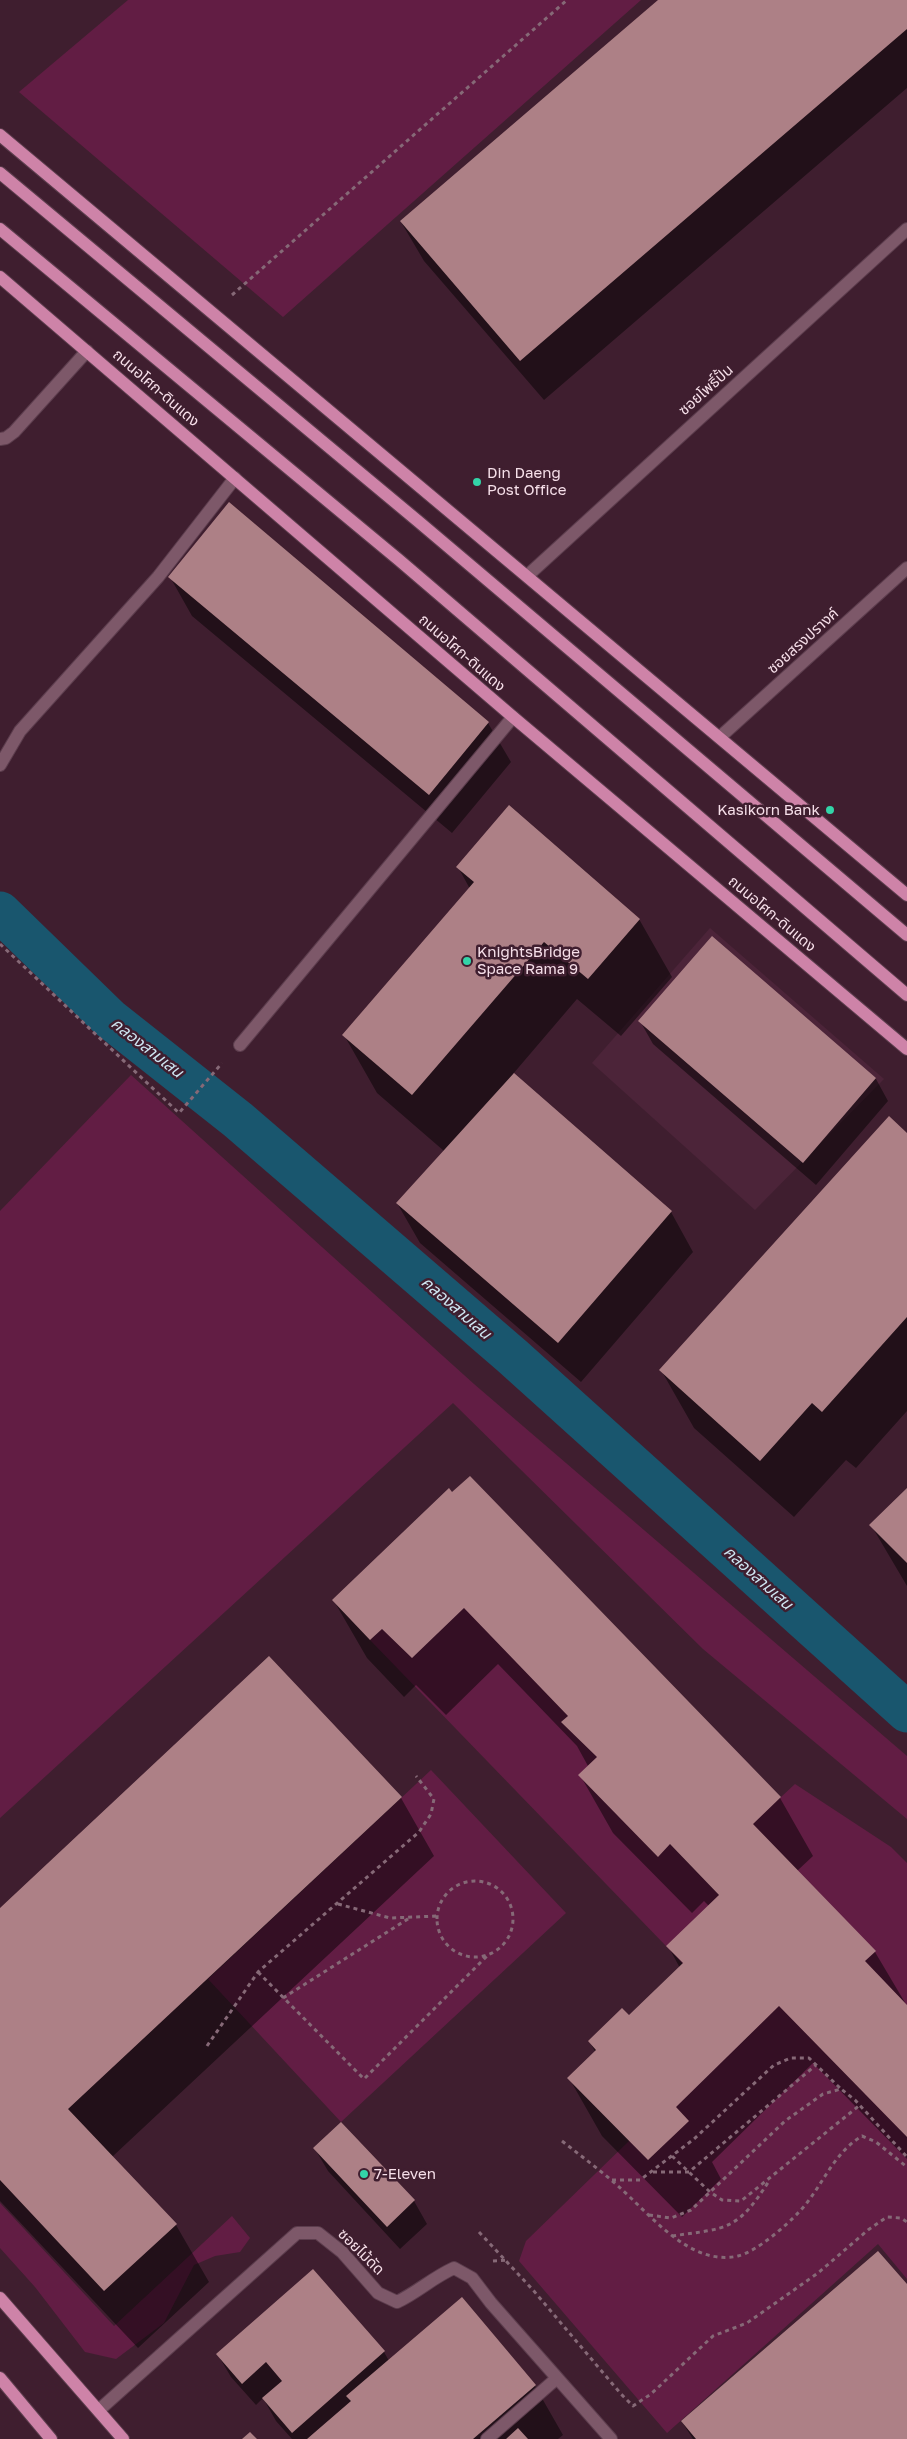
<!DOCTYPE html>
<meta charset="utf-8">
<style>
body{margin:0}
canvas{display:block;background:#3f1e2f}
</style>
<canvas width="907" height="2439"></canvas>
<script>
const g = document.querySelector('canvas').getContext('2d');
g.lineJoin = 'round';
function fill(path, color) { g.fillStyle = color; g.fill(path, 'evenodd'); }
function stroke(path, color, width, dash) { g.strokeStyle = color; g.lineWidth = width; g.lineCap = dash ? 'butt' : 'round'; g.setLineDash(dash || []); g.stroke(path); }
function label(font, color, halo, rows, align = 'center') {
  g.font = font + ' "Golos Text","Noto Sans Thai",sans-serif'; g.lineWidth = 5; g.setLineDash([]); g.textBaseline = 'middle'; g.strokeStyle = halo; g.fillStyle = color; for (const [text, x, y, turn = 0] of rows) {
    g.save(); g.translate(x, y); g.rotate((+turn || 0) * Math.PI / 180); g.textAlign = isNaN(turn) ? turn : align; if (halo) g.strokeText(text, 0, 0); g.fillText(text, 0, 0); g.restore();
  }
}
fill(new Path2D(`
 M 710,928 L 884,1079 L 755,1210 L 592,1063 Z`), '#4c2439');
fill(new Path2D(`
 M 128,0 L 641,0 L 283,317 L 19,92 Z
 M 131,1075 L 474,1384 L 907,1756 L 907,1819 L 703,1649 L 453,1403 L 0,1818 L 0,1211 Z
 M 444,1569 L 582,1698 L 670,1844 L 719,1895 L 907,2137 L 907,2279 L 878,2244 L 667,2433 L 519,2261 L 526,2241 L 629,2141 L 749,2036 L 666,1946 L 370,1640 Z
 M 431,1770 L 566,1913 L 341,2122 L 208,1979 Z
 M 795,1784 L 891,1847 L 907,1863 L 907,2028 L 729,1836 L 781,1797 Z
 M 0,2203 L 114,2326 L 232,2216 L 250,2238 L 240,2252 L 215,2256 L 194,2265 L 164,2323 L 116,2359 L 85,2352 L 35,2287 L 0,2248 Z`), '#621d44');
fill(new Path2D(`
 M 660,0 L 907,0 L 907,88 L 544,400 L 424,261 L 401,222 Z
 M 170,577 L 488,723 L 511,762 L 452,833 L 192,616 Z
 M 458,867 L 639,919 L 672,977 L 621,1036 L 577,999 L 513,1074 L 671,1212 L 693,1252 L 581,1382 L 420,1243 L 397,1203 L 444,1151 L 377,1093 L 344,1035 L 470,889 Z
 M 712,938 L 876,1079 L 888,1101 L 816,1185 L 653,1044 L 640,1021 Z
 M 907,1135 L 907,1411 L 856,1468 L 846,1460 L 794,1517 L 694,1428 L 661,1370 Z
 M 907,1489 L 907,1586 L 871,1525 Z
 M 448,1490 L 780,1798 L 813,1856 L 797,1871 L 875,1952 L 907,2006 L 907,2159 L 813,2063 L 712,2162 L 721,2179 L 682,2217 L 602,2136 L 569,2078 L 596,2053 L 589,2041 L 629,2017 L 680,1968 L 668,1946 L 709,1906 L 704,1901 L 692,1913 L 613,1833 L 580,1775 L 588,1766 L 577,1746 L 498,1664 L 446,1715 L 416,1685 L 404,1697 L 367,1658 L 334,1601 Z
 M 269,1658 L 401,1798 L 434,1856 L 112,2157 L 176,2225 L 209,2282 L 138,2348 L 0,2201 L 0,1910 Z
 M 341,2123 L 414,2201 L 427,2224 L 400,2249 L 328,2171 L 315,2149 Z
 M 907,2286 L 907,2439 L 693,2439 L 682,2422 Z
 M 384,2352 L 389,2361 L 535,2386 L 563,2435 L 558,2439 L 292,2439 L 276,2421 L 263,2398 L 256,2405 L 231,2377 L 218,2355 Z`), '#0007');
stroke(new Path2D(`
 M 0,912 L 109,1018 L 238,1120 L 512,1356 L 907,1712`), '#19566e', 41);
fill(new Path2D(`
 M 658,0 L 907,0 L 907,29 L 520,361 L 400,221 Z
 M 229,502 L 489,722 L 429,795 L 168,577 Z
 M 509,805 L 640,919 L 588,979 L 544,942 L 412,1095 L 342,1035 L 474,882 L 456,867 Z
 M 712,936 L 876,1078 L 803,1163 L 638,1021 Z
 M 514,1073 L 672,1211 L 558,1343 L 396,1203 Z
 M 889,1116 L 907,1133 L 907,1317 L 822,1412 L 812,1403 L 760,1461 L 659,1370 Z
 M 470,1476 L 781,1797 L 753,1824 L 876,1951 L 865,1961 L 907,2005 L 907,2137 L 779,2006 L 676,2107 L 689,2121 L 648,2160 L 567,2078 L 596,2050 L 588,2041 L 622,2008 L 629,2015 L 683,1963 L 666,1946 L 719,1895 L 670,1844 L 658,1857 L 578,1775 L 597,1757 L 561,1722 L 568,1716 L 464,1608 L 412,1658 L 382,1629 L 370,1640 L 332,1600 L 449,1488 L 452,1492 Z
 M 907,1488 L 907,1563 L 869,1525 Z
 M 269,1656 L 402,1797 L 68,2109 L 177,2224 L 104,2291 L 0,2180 L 0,1908 Z
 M 341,2122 L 415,2200 L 387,2227 L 313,2148 Z
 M 878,2251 L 907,2284 L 907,2439 L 696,2439 L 681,2421 Z
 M 313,2269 L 385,2351 L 292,2433 L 262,2398 L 282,2381 L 266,2362 L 242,2384 L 216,2354 Z
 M 462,2297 L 536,2385 L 473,2439 L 307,2439 L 351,2401 L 346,2396 Z
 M 518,2428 L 528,2439 L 506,2439 Z
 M 250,2432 L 257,2439 L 242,2439 Z`), '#ad8086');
const minor = new Path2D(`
 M 0,439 L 6,438 L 14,432 L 87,351
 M 527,576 L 907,229
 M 720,737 L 907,568
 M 0,765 L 20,731 L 158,577 L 235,478
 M 240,1045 L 513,717
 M 99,2410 L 297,2233 L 318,2233 L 342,2252 L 378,2293 L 397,2302 C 418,2292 432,2278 454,2268 L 472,2278 L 491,2303 L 611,2439
 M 487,2439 L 556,2379`);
const major = new Path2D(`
 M 0,135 L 907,895
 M 0,173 L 419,522 L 907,935
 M 0,229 L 399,560 L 907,995
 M 0,277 L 513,717 L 907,1049
 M 0,2298 L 123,2439
 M 0,2378 L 51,2439`);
stroke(minor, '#5c3d4d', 14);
stroke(major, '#5c3d4d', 14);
stroke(new Path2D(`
 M 232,295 L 567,0
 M 0,944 L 179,1113 L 222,1063
 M437 1919a38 38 0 1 1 76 0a38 38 0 1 1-76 0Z
 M 338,1904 L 390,1918 L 437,1916
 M 258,1972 L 364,2079 L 488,1955
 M 283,1998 L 411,1917
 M 207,2046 L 258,1972 L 419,1832 L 431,1814 L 434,1799 L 416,1776
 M 562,2141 C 581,2156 600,2170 618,2186 C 650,2214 690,2267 738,2256 C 756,2252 787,2225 799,2212 C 822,2188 832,2154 862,2136 L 876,2142 L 907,2167
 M 672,2156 L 710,2192 L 722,2200 L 741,2201 L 860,2105
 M 653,2172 L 689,2172 L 816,2065
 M 612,2180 L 640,2180 L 694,2139 L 774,2065 L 791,2058 L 809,2058 L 841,2089
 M 649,2215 L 671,2218 L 691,2210 L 785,2121 L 823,2094 L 841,2089 L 855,2100 L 907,2157
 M 479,2232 L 533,2290 L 621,2394 L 633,2406 L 651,2394 L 713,2336 L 747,2323 L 818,2273 L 868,2230 L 887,2217 L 901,2218 L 907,2222
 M 672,2236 C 728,2228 737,2231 769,2181
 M 493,2261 L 507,2260`), '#866977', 3, [4, 4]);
stroke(minor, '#7d5869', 12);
stroke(major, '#ce83a8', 12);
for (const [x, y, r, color] of [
 [477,482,5,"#33d4a8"],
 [830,810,5,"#33d4a8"],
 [467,961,5,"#33d4a8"],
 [364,2174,5,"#33d4a8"]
]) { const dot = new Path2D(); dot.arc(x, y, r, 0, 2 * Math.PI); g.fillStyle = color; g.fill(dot); stroke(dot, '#3f1e2f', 2); }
label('15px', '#f6dfe9', '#3f1e2f', [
 ["ถนนอโศก-ดินแดง",156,388,41],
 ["ซอยโพธิ์ปั้น",706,390,-42],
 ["ซอยสรงปรางค์",803,641,-42],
 ["ถนนอโศก-ดินแดง",462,653,41],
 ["ถนนอโศก-ดินแดง",772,914,40],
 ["ซอยไม้ดัด",361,2252,45]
]);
label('15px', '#f6dfe9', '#3f1e2f', [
 ["Din Daeng",487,473],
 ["Post Office",487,490],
 ["Kasikorn Bank",820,810,"right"],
 ["KnightsBridge",477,952],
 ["Space Rama 9",477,969],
 ["7-Eleven",374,2174]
], 'left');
label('italic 16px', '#cfe7f3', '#3f1e2f', [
 ["คลองสามเสน",147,1048,38],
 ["คลองสามเสน",456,1308,41],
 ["คลองสามเสน",758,1578,42]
]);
</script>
